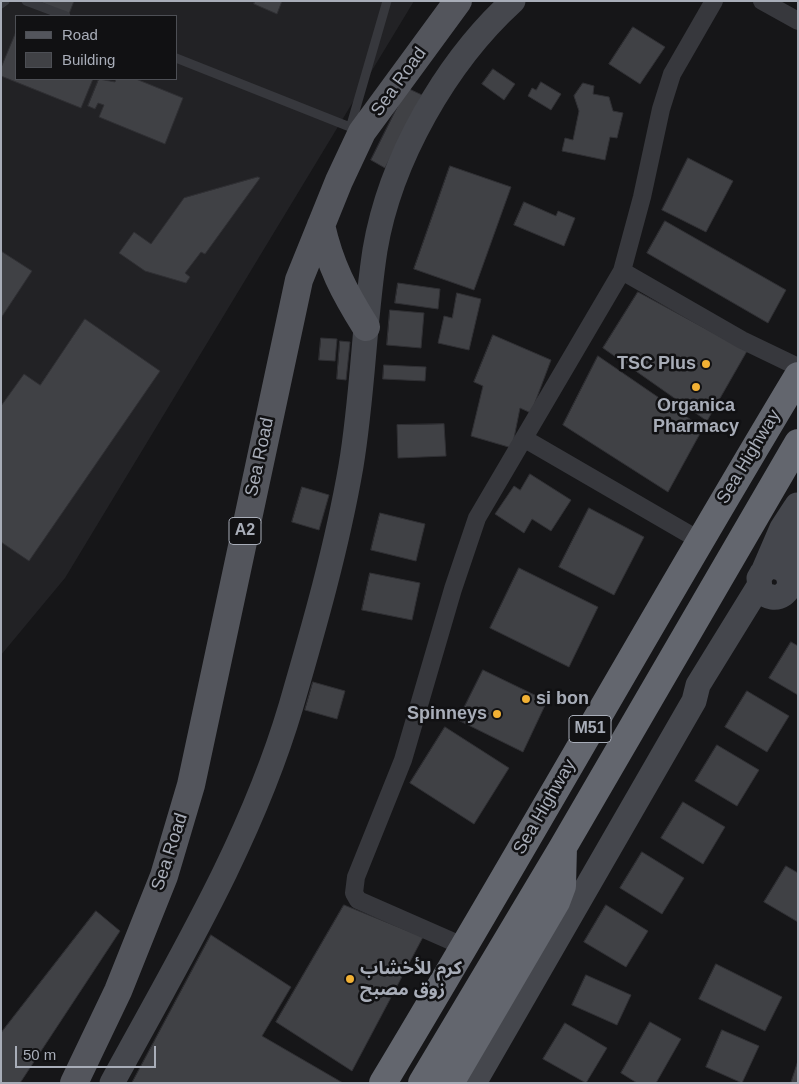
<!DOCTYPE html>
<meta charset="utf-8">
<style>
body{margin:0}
#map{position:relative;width:799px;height:1084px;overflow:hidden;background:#161618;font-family:Arial,sans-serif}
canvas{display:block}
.frame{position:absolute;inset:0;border:2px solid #a8adb8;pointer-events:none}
.legend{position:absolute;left:15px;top:15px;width:162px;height:65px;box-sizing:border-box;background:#111113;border:1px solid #4d4f55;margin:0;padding:6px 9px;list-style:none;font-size:15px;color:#a8adb8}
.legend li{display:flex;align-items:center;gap:10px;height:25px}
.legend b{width:25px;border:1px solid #4d4f55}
.scale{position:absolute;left:15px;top:1046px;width:141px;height:22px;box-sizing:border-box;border:2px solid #a8adb8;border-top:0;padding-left:6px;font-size:15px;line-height:18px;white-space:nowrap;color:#a8adb8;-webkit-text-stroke:4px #111113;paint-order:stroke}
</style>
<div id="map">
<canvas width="799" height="1084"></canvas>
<div class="frame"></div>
<ul class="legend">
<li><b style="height:6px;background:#53555c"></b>Road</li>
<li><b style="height:14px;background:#404145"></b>Building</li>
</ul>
<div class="scale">50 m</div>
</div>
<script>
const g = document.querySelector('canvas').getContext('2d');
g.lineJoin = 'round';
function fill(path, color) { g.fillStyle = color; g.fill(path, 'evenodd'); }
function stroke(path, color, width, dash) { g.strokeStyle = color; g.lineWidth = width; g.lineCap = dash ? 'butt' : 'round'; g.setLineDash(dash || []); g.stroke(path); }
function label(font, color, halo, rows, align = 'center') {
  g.font = font + ' Arial,"Noto Sans Arabic",sans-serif'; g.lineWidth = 5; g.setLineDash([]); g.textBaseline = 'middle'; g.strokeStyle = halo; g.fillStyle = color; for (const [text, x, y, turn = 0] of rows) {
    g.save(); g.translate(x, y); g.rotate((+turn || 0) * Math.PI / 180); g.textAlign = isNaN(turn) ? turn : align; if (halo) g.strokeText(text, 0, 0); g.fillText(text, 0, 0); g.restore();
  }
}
fill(new Path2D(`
 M 1,1 L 414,1 L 65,578 L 1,655 ZM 16,16 L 176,16 L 176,79 L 16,79 Z`), '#222225');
const building = new Path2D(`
 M 38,1 L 74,1 L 69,14 Z
 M 255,1 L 282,1 L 277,14 L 254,4 Z
 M 633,27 L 665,47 L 640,84 L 609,64 Z
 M 16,32 L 16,79 L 93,79 L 81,108 L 1,76 L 1,68 Z
 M 493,69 L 515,84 L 504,100 L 482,84 Z
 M 99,79 L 115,82 L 116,79 L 136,79 L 183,98 L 165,144 L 99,117 L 104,105 L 98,103 L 95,109 L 88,106 Z
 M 541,82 L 561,94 L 551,110 L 528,96 L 532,88 L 536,90 Z
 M 583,83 L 594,86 L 593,94 L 609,97 L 613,111 L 623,113 L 617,138 L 610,137 L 605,160 L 562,151 L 565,138 L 573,140 L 579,111 L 574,96 Z
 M 407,88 L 422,95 L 385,168 L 371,160 Z
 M 688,158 L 733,181 L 706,232 L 662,210 Z
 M 450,166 L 511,187 L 474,290 L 414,269 Z
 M 258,177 L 260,178 L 205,254 L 201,252 L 185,273 L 190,277 L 186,283 L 145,271 L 119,253 L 134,232 L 151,244 L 184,198 Z
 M 524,202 L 556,216 L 558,211 L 575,218 L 564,246 L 514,225 Z
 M 665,221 L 786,290 L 768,323 L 647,253 Z
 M 1,251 L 32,271 L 1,318 Z
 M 398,283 L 440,289 L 438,309 L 395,303 Z
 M 638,292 L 747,351 L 707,421 L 603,348 Z
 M 457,293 L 481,299 L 469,350 L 438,343 L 444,316 L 452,318 Z
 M 390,310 L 424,313 L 421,348 L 387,345 Z
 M 85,319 L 160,371 L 29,561 L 1,542 L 1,406 L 24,374 L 40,385 Z
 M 493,335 L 551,360 L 531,413 L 520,408 L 512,448 L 471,436 L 483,386 L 474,382 Z
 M 321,338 L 337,339 L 335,361 L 319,360 Z
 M 340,341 L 350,342 L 346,380 L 337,379 Z
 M 598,356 L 703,428 L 668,492 L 563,425 Z
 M 384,365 L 426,367 L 425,381 L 383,379 Z
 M 444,424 L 446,456 L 398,458 L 397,425 Z
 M 530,474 L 571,500 L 551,531 L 532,519 L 524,533 L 495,514 L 514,486 L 520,490 Z
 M 302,487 L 329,495 L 319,530 L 292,522 Z
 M 589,508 L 644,537 L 614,595 L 559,567 Z
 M 380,513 L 425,524 L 416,561 L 371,550 Z
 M 519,568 L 598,607 L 569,667 L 490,628 Z
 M 370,573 L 420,583 L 412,620 L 362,610 Z
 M 791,642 L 798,646 L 798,695 L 769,678 Z
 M 483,670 L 547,701 L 523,752 L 458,720 Z
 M 313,682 L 345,691 L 337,719 L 305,710 Z
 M 747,691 L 789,716 L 767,752 L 725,727 Z
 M 445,727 L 509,768 L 474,824 L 410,783 Z
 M 717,745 L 759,770 L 737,806 L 695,781 Z
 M 683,802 L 725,827 L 703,864 L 661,838 Z
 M 642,852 L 684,878 L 662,914 L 620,888 Z
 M 786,866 L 798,873 L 798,922 L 764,902 Z
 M 344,905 L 423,937 L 352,1071 L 276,1022 Z
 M 606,905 L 648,931 L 626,967 L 584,942 Z
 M 96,911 L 120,931 L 20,1083 L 1,1083 L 1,1033 Z
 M 211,935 L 291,987 L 262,1036 L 343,1083 L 132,1083 Z
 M 716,964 L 782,997 L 765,1031 L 699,999 Z
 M 586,975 L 631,995 L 617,1025 L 572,1005 Z
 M 650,1022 L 681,1039 L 656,1083 L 637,1083 L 621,1073 Z
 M 565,1023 L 607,1048 L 586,1083 L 543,1059 Z
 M 722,1030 L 759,1046 L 742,1083 L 706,1067 Z
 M 798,1061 L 798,1083 L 791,1083 Z`);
fill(building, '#404145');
stroke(building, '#303034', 1);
stroke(new Path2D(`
 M 26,1 L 66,16
 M 1,4 L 5,1
 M 176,58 L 360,131
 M 351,125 L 387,1`), '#37383d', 9);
stroke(new Path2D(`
 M 762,1 L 798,21
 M 622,271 L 742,340 L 798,367
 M 525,439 L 699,540
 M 465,947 L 358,900 L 354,893 L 356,877 L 403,760 L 453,589 L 477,518 L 622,271 L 642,197 L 661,109 L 672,74 L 714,1`), '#37383d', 18);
stroke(new Path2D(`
 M 763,572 L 782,528 L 795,508
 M 786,572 C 776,563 764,566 759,578 L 760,590 C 775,607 798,591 786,572 L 797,526 L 797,505
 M 112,1083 C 179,960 251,841 291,706 C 314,627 337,547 351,466 C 363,394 364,321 375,250 C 390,160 446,62 513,1
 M 474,1083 L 694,701 L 698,685 L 759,586`), '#45474d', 25);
stroke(new Path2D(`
 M 321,225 C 330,265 344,292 366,327
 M 74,1083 L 118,991 L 164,876 L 191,785 L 299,280 L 339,181 L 362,132 L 458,1`), '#53555c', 28);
stroke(new Path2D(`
 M 383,1083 C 524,849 657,610 798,376
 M 422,1083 L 563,847 L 798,443
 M 450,1083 L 556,902 L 562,886 L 563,847`), '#63666e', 28);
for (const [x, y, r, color] of [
 [706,364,5,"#f2b134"],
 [696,387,5,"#f2b134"],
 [526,699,5,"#f2b134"],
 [497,714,5,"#f2b134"],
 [350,979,5,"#f2b134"]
]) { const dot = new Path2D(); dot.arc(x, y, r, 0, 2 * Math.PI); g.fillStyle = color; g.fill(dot); stroke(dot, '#111113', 2); }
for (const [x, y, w] of [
 [245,531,32],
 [590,729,42]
]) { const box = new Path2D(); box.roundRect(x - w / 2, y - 13.5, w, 27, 4); g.fillStyle = '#111113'; g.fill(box); stroke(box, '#a8adb8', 1); }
label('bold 16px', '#a8adb8', null, [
 ["A2",245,531],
 ["M51",590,729]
]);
label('18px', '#a8adb8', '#111113', [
 ["Sea Road",399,82,-54],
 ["Sea Road",260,457,-78],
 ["Sea Highway",749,457,-59],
 ["Sea Highway",545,807,-60],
 ["Sea Road",170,852,-72]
]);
label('bold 18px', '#a8adb8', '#111113', [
 ["TSC Plus",696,364],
 ["Organica",696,406,"center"],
 ["Pharmacy",696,427,"center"],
 ["si bon",536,699,"left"],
 ["Spinneys",487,714],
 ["كرم للأخشاب",360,969,"left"],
 ["زوق مصبح",360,990,"left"]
], 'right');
</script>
